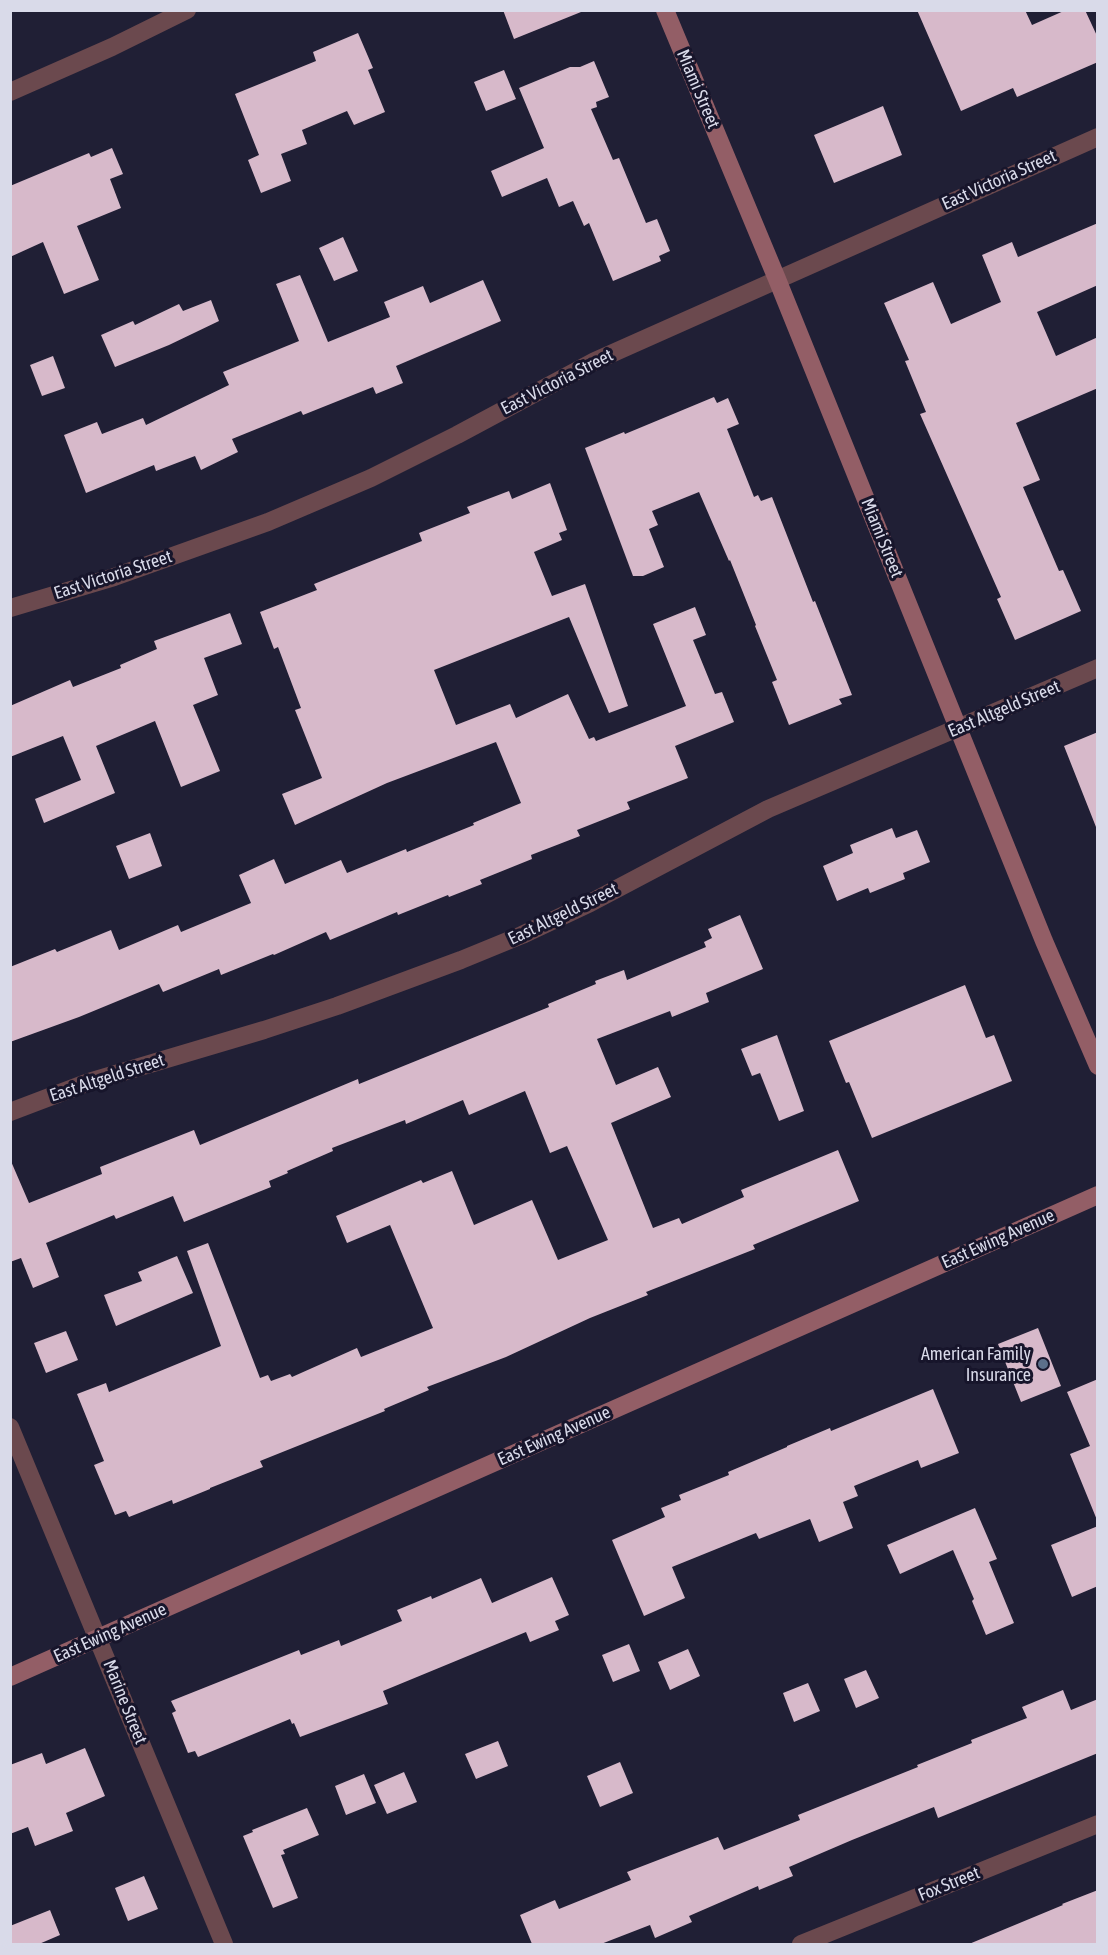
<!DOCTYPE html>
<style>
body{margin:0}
#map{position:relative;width:1108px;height:1955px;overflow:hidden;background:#201f35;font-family:"Asap Condensed",sans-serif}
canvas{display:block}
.frame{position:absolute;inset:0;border:12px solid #d9dae9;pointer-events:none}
</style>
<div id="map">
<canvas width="1108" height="1955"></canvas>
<div class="frame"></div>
</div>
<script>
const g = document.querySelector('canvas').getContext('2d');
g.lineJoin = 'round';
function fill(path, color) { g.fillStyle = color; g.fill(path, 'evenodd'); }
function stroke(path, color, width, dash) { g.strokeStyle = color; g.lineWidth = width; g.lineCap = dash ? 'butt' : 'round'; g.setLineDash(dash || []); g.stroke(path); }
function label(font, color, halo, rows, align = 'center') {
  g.font = font + ' "Asap Condensed",sans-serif'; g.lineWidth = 6; g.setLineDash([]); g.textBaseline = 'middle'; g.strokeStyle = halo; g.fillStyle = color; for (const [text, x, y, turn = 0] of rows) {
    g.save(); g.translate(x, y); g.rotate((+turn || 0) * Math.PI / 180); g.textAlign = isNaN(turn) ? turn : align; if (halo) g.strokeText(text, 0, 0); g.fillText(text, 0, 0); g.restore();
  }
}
fill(new Path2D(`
 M 503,10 L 581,10 L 581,12 L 514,39 Z
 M 917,10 L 1025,10 L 1032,25 L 1066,10 L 1085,10 L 1098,38 L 1098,62 L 1017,97 L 1013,88 L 961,111 Z
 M 358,33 L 373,68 L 368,70 L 385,112 L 354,125 L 347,111 L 302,130 L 307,144 L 281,154 L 291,181 L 261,193 L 248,160 L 259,155 L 235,94 L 316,61 L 313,52 Z
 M 594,61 L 609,97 L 596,102 L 597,107 L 591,109 L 613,160 L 619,158 L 646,223 L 657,219 L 670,251 L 659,256 L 661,261 L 613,281 L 589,223 L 584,226 L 573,201 L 559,207 L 547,178 L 502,197 L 491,171 L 544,148 L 519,88 L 570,67 L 580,67 Z
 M 504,70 L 516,99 L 486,111 L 474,82 Z
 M 883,106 L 902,155 L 834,183 L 814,135 Z
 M 112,148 L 123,174 L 110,179 L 121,208 L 77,226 L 99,280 L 64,294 L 43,242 L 10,257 L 10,186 L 89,153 L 91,157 Z
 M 1098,223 L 1098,285 L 1037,312 L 1056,356 L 1098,337 L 1098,388 L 1016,423 L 1040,480 L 1023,487 L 1059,571 L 1063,570 L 1081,611 L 1015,640 L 997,599 L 1001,597 L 920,414 L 926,412 L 905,361 L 909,360 L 884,303 L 933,282 L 951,324 L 1001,302 L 982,255 L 1012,242 L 1018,257 Z
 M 343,237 L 358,271 L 334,281 L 319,248 Z
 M 300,275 L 328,342 L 390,317 L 384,302 L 423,286 L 430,303 L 483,280 L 501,321 L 396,366 L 403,383 L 376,394 L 373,387 L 303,415 L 301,411 L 232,439 L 238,452 L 201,470 L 195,456 L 156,471 L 154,465 L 86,493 L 64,435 L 97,422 L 102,434 L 143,418 L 146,425 L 229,385 L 223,372 L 299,341 L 276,284 Z
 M 211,300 L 219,321 L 169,345 L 115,367 L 101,335 L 133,321 L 135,325 L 179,304 L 183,311 Z
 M 53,356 L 65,388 L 42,396 L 30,365 Z
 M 714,397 L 717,403 L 728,398 L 739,424 L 727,429 L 754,497 L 758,495 L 761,501 L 772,497 L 813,602 L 815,601 L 852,695 L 839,699 L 842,704 L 789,725 L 772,682 L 777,680 L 755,626 L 756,625 L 730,560 L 729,561 L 699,492 L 652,511 L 658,525 L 649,529 L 664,567 L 643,576 L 633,576 L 585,448 L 624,432 L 625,434 Z
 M 550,483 L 567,530 L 559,533 L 562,540 L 534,552 L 552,596 L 585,584 L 628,706 L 609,713 L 569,617 L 434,670 L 456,725 L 510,704 L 516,718 L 568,694 L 589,739 L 594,737 L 596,741 L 686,706 L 653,624 L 695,607 L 706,635 L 693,640 L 715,694 L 722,692 L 734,722 L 675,746 L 688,778 L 627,802 L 630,809 L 577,830 L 580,836 L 531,855 L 532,859 L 480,880 L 482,884 L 449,897 L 448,895 L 398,915 L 397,912 L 330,940 L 326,932 L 274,955 L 273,954 L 221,975 L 219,969 L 163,992 L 159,984 L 79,1017 L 10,1042 L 10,967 L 55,949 L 57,952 L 111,930 L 119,950 L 178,925 L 181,932 L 251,903 L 239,875 L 274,859 L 285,884 L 341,860 L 347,873 L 406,849 L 407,852 L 474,825 L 473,823 L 521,803 L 496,742 L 387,783 L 295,825 L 282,794 L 322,778 L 295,710 L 301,708 L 278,647 L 274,649 L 260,612 L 317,590 L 314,584 L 422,541 L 419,533 L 470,513 L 467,507 L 509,491 L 512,499 Z
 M 230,613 L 242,644 L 204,658 L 218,695 L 193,705 L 220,771 L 181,787 L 155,721 L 96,746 L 115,793 L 44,823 L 35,799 L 81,780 L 63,736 L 10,757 L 10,706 L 70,680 L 73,687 L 121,668 L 120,665 L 157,649 L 154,641 Z
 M 1098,732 L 1098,827 L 1096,827 L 1064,746 Z
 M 892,828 L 896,838 L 917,830 L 930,862 L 903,873 L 905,879 L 870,893 L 868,888 L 837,901 L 823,866 L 853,853 L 850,845 Z
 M 150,833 L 162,866 L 129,879 L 116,846 Z
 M 740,915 L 763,969 L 706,993 L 709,1002 L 672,1017 L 670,1011 L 597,1039 L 616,1085 L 658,1067 L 671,1097 L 611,1123 L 653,1228 L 679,1218 L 682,1224 L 744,1197 L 741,1190 L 838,1150 L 859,1201 L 753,1245 L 755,1249 L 646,1292 L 648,1295 L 590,1318 L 506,1357 L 427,1387 L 429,1390 L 384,1409 L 385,1411 L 260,1461 L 263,1467 L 210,1488 L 210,1489 L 173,1504 L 172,1500 L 129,1517 L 126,1511 L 115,1515 L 94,1465 L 104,1461 L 77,1394 L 106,1383 L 109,1392 L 221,1346 L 187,1251 L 208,1243 L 260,1378 L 268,1375 L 271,1381 L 290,1374 L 292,1377 L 357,1348 L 361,1357 L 433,1328 L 390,1225 L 347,1243 L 336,1216 L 421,1180 L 423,1183 L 452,1171 L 474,1225 L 532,1200 L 558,1260 L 608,1240 L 567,1146 L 550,1153 L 525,1091 L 469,1115 L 463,1100 L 406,1124 L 405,1120 L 332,1148 L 333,1151 L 287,1171 L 288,1173 L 269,1181 L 271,1187 L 184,1222 L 173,1196 L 116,1219 L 114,1215 L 46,1243 L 59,1277 L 33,1288 L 21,1258 L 10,1262 L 10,1159 L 29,1203 L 102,1174 L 100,1167 L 194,1130 L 200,1145 L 358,1079 L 359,1084 L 549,1007 L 548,1004 L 596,984 L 595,981 L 624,970 L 627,980 L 706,947 L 704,942 L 712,938 L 708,929 Z
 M 965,985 L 986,1038 L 994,1035 L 1012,1081 L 872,1138 L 849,1082 L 846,1083 L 829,1041 Z
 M 777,1035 L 804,1111 L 779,1121 L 760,1073 L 752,1076 L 741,1049 Z
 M 177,1256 L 193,1293 L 116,1326 L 104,1295 L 142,1281 L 138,1272 Z
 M 1038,1328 L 1061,1386 L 1021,1402 L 998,1344 Z
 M 66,1331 L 78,1360 L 46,1373 L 34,1343 Z
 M 1098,1379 L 1098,1520 L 1097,1520 L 1070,1454 L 1090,1446 L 1067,1392 Z
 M 933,1389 L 959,1453 L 921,1468 L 918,1460 L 854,1486 L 858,1496 L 843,1502 L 853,1528 L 819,1542 L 810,1519 L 759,1539 L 756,1533 L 672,1567 L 685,1598 L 644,1616 L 612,1540 L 665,1517 L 661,1508 L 681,1500 L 679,1495 L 729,1475 L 728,1472 L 787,1447 L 787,1446 L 830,1428 L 831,1431 Z
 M 975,1508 L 997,1559 L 989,1562 L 1014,1623 L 986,1635 L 972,1601 L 974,1599 L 953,1550 L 900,1574 L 887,1545 Z
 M 1098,1526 L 1098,1586 L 1072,1597 L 1051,1545 Z
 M 552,1577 L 569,1615 L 555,1621 L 559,1630 L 530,1642 L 526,1632 L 383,1691 L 388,1704 L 300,1737 L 294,1723 L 292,1724 L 290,1719 L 198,1757 L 195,1751 L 188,1753 L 172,1713 L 176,1711 L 171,1701 L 299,1650 L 301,1655 L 339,1640 L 341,1646 L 402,1621 L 397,1610 L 431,1596 L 432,1599 L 481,1578 L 492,1603 Z
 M 629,1644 L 640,1671 L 613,1682 L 602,1655 Z
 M 688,1649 L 700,1676 L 670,1690 L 658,1662 Z
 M 866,1670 L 879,1698 L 856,1708 L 844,1679 Z
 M 808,1683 L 820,1711 L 794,1722 L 783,1693 Z
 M 1063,1690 L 1071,1710 L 1098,1699 L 1098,1753 L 938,1818 L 934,1807 L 852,1840 L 789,1867 L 793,1876 L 759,1890 L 758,1886 L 689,1916 L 692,1922 L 655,1938 L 650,1925 L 601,1944 L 532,1944 L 520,1915 L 555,1900 L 559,1909 L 631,1880 L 627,1872 L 718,1837 L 724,1850 L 800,1820 L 798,1815 L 918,1767 L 917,1765 L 972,1743 L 971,1740 L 1027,1718 L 1022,1707 Z
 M 498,1741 L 508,1766 L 476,1779 L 465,1754 Z
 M 85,1748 L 105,1796 L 66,1813 L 73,1831 L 35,1846 L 28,1827 L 10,1834 L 10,1765 L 42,1753 L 46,1764 Z
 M 620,1762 L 633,1793 L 600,1807 L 587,1776 Z
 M 404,1772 L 417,1802 L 387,1814 L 374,1785 Z
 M 364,1774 L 376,1803 L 346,1815 L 335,1786 Z
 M 307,1808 L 319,1835 L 283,1850 L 285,1854 L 281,1855 L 298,1898 L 273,1908 L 243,1836 L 253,1832 L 252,1830 Z
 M 144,1876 L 158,1909 L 128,1921 L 115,1888 Z
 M 1098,1890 L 1098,1944 L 969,1944 L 1063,1905 L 1062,1904 Z
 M 50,1910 L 60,1935 L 39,1944 L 10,1944 L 10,1926 Z`), '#d7b9ca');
stroke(new Path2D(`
 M 10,92 L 112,47 L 187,10
 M 10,608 L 114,577 L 268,522 L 371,478 L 457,435 L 595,361 L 1098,137
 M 10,1112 L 89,1082 L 264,1030 L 337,1006 L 461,960 L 522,935 L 590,903 L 768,809 L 1098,668
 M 10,1427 L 224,1944
 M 801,1944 L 1098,1824`), '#6b494e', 18);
stroke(new Path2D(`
 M 665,10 L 777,279 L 1044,941 L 1098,1066
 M 10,1677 L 1098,1195`), '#935e66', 18);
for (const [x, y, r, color] of [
 [1043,1364,6,"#5c6f8a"]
]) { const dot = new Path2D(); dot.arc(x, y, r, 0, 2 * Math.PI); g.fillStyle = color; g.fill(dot); stroke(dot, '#17152b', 2); }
label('18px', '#d9dae9', '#17152b', [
 ["Miami Street",698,89,67],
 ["East Victoria Street",999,180,-24],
 ["East Victoria Street",557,382,-27],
 ["Miami Street",882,538,68],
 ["East Victoria Street",113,575,-18],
 ["East Altgeld Street",1004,709,-23],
 ["East Altgeld Street",563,914,-26],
 ["East Altgeld Street",107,1078,-18],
 ["East Ewing Avenue",998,1239,-24],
 ["East Ewing Avenue",554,1436,-24],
 ["East Ewing Avenue",110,1633,-24],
 ["Marine Street",125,1702,68],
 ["Fox Street",949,1884,-22]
]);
label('18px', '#d9dae9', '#17152b', [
 ["American Family",1031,1354],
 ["Insurance",1031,1375]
], 'right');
</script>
